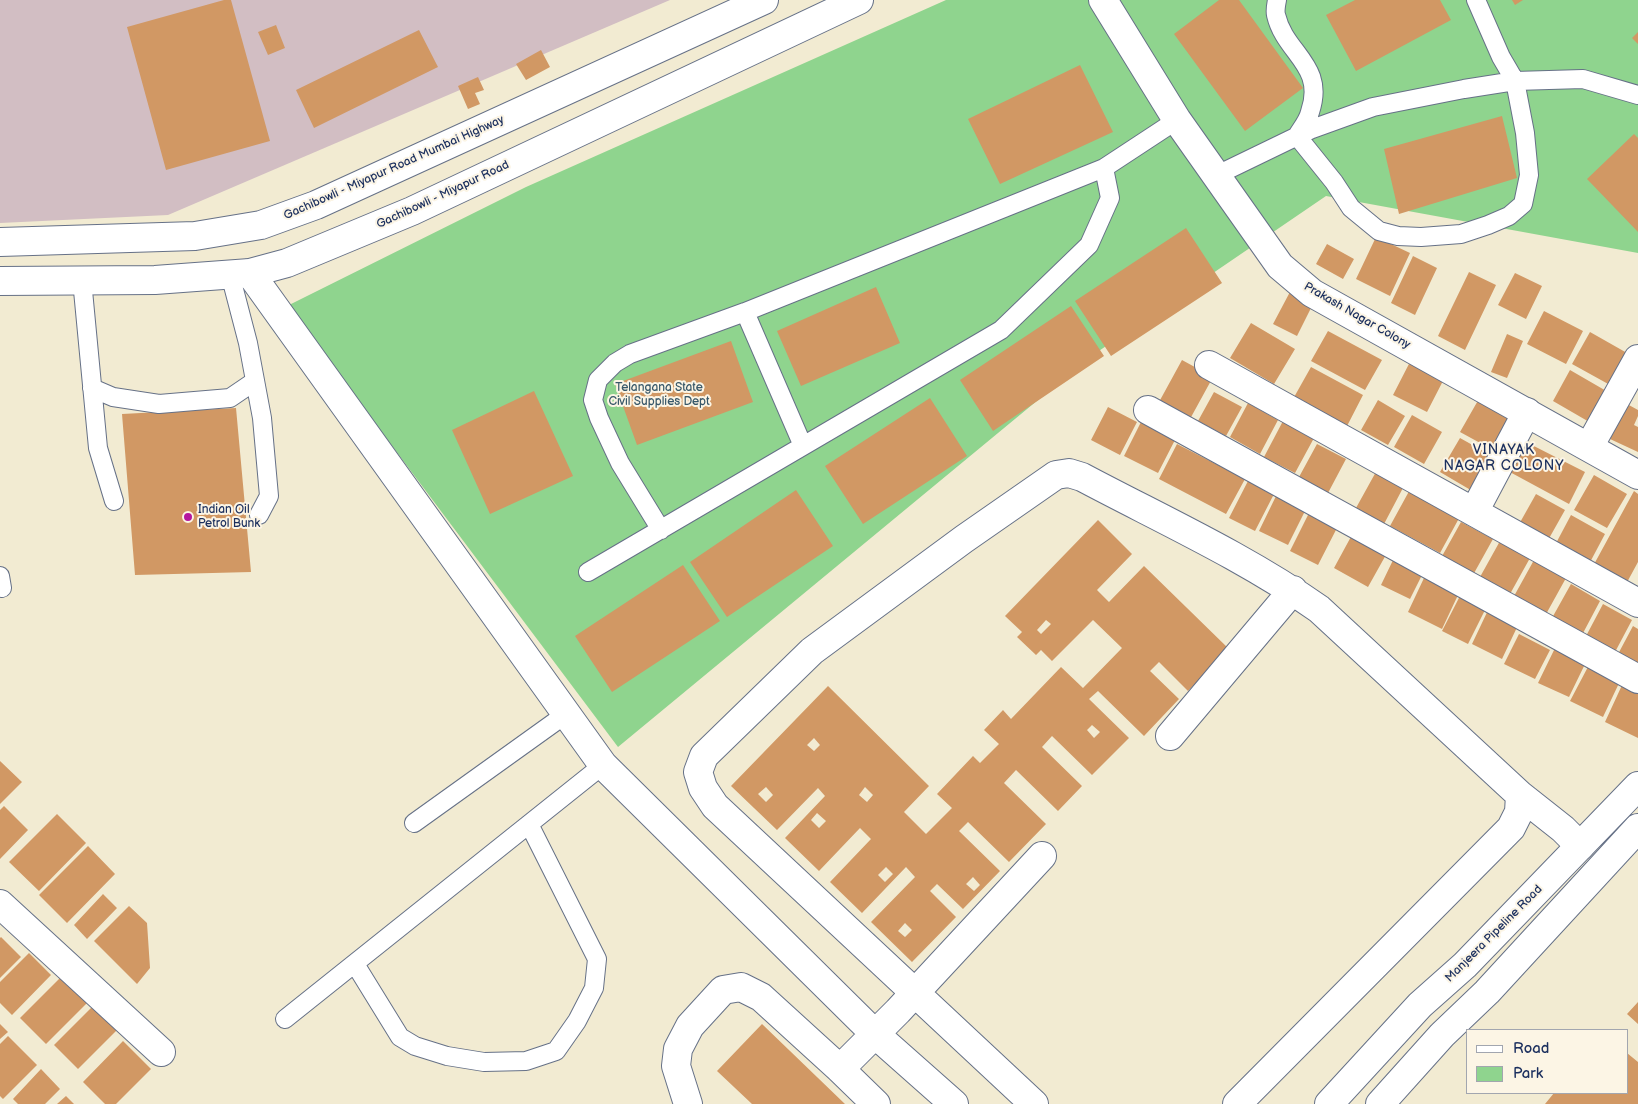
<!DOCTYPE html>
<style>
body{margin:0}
#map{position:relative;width:1638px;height:1104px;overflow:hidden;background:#f2ebd2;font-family:"Balsamiq Sans",sans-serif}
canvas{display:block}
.legend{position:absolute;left:1466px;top:1029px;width:162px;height:65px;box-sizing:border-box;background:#fcf5e5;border:1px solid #a2a6af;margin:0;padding:6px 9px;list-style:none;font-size:15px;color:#1b2f5e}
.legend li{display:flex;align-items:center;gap:10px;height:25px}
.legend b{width:25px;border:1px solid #a2a6af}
</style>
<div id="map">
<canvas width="1638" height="1104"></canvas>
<ul class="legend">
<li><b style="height:6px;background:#fff"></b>Road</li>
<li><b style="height:14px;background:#8fd48e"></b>Park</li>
</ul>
</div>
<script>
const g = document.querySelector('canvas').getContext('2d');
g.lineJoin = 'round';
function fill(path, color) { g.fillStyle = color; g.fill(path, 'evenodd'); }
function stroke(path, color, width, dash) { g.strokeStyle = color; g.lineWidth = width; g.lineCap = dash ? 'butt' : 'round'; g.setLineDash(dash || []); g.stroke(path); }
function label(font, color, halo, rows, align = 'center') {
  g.font = font + ' "Balsamiq Sans",sans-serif'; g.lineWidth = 4; g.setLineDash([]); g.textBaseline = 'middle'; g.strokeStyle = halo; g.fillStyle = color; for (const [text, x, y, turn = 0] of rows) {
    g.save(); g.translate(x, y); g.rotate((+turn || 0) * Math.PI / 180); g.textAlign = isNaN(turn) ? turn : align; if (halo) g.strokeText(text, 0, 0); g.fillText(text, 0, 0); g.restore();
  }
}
fill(new Path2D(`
 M 0,0 L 670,0 L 168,215 L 0,223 Z`), '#d2bec3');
fill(new Path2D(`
 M 946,0 L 1638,0 L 1638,253 L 1326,196 L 1090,357 L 618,747 L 287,306 L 526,187 Z`), '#8fd48e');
fill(new Path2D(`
 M 224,0 L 231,0 L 270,141 L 166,170 L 127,27 Z
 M 1219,0 L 1239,0 L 1303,88 L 1245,131 L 1174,34 Z
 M 1355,0 L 1440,0 L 1451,20 L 1356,71 L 1326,15 Z
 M 1512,0 L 1523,0 L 1515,5 Z
 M 276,25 L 285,48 L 268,55 L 258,32 Z
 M 419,30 L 438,67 L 314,128 L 296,90 Z
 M 1638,32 L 1638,44 L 1632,38 Z
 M 541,50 L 550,67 L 526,80 L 516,64 Z
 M 1080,65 L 1113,132 L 1000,184 L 968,119 Z
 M 478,77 L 484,90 L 475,93 L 480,104 L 468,109 L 458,86 Z
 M 1502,116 L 1517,178 L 1399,214 L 1384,149 Z
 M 1634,134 L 1638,138 L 1638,232 L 1587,179 Z
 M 1186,228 L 1222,283 L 1111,356 L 1075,301 Z
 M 1376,237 L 1410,253 L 1390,296 L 1356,279 Z
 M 1327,244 L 1354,259 L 1343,279 L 1316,264 Z
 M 1413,256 L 1437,268 L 1415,315 L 1391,303 Z
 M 1469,272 L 1496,285 L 1465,350 L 1438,336 Z
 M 1515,273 L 1542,286 L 1526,319 L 1498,305 Z
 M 876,287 L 900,343 L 801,386 L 777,331 Z
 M 1291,290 L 1314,302 L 1297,336 L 1273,324 Z
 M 1071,306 L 1104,356 L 993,431 L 960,380 Z
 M 1544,311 L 1583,331 L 1566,364 L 1527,344 Z
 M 1251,323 L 1295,349 L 1274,384 L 1230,358 Z
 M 1328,331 L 1382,360 L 1365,390 L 1311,361 Z
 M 1590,332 L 1627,353 L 1610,385 L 1572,364 Z
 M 1507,334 L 1523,341 L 1507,378 L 1491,372 Z
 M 731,341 L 753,402 L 637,445 L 615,384 Z
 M 1182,360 L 1213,377 L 1190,419 L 1159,402 Z
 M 1411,360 L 1445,377 L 1427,412 L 1393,395 Z
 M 1311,367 L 1363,395 L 1346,428 L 1293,399 Z
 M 1570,370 L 1608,392 L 1591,423 L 1553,401 Z
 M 534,391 L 573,476 L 490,514 L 452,430 Z
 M 1214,392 L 1242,407 L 1226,436 L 1198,421 Z
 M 1480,397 L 1512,416 L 1493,450 L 1460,432 Z
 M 930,398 L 967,456 L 863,524 L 825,466 Z
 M 1378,400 L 1405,416 L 1388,445 L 1361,430 Z
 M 1248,403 L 1278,420 L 1260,454 L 1230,437 Z
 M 1627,404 L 1638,410 L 1638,416 L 1634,425 L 1638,427 L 1638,452 L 1610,439 Z
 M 1108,407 L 1137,422 L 1120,455 L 1091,440 Z
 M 236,408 L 251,572 L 135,575 L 122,414 Z
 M 1412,415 L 1442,432 L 1424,464 L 1394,447 Z
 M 1142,420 L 1176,438 L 1158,473 L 1124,456 Z
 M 1283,421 L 1314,438 L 1295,473 L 1264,457 Z
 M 1460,438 L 1494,457 L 1474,492 L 1440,472 Z
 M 1524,441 L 1585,472 L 1569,504 L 1508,471 Z
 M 1177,444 L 1245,479 L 1226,514 L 1159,479 Z
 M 1317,444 L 1346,459 L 1328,493 L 1299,477 Z
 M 1377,470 L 1404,486 L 1384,524 L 1356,508 Z
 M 1594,475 L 1627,494 L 1607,528 L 1574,510 Z
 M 1248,481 L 1274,494 L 1255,531 L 1229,518 Z
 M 1413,484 L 1463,511 L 1440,553 L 1390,526 Z
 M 796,490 L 833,546 L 727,617 L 690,562 Z
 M 1634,491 L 1638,494 L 1638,562 L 1625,586 L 1592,568 Z
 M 1277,494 L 1306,509 L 1288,545 L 1259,531 Z
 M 1536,494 L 1565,510 L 1547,542 L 1518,526 Z
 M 1310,511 L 1338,526 L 1318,565 L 1290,551 Z
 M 1571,515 L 1605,534 L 1588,566 L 1554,547 Z
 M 1098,520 L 1132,554 L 1097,590 L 1109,602 L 1144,566 L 1229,649 L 1188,691 L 1159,662 L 1150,671 L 1179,699 L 1144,736 L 1098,691 L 1089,699 L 1129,738 L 1092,775 L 1052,736 L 1042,747 L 1082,786 L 1058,811 L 1016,770 L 1004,783 L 1046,824 L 1009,862 L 968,822 L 959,831 L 1000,871 L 963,909 L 937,884 L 930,891 L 956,917 L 912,962 L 871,922 L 915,877 L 906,867 L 862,913 L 830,882 L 871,839 L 860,828 L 819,871 L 785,838 L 825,796 L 818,788 L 777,830 L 731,786 L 828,686 L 929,786 L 904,812 L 926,834 L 952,808 L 937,794 L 973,756 L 980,763 L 999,744 L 984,730 L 1003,710 L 1011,719 L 1061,667 L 1083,688 L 1122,648 L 1093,620 L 1052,661 L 1041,650 L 1036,655 L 1017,637 L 1022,632 L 1005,616 ZM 1046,620 L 1051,624 L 1041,634 L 1037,630 ZM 1092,725 L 1100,732 L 1094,738 L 1087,730 ZM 814,738 L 820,745 L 814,751 L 807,745 ZM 766,787 L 773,795 L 766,802 L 758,794 ZM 865,787 L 873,795 L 867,802 L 859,795 ZM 817,813 L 826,821 L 819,828 L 811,820 ZM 886,867 L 893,874 L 885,882 L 878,875 ZM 973,877 L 980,885 L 974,891 L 966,884 ZM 905,923 L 912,930 L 905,937 L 898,931 Z
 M 1461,522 L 1493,539 L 1473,575 L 1441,558 Z
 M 1353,533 L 1387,553 L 1368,587 L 1334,568 Z
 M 1500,541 L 1530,558 L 1510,594 L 1480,577 Z
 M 1395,556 L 1424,571 L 1410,599 L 1381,585 Z
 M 1534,560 L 1566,578 L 1545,616 L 1513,598 Z
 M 683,565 L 720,621 L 612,692 L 575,636 Z
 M 1424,578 L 1458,595 L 1442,629 L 1408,612 Z
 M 1571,584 L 1600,601 L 1582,635 L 1552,618 Z
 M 1461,594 L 1487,606 L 1468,644 L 1442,631 Z
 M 1603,604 L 1632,620 L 1614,654 L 1585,638 Z
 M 1490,606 L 1520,621 L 1502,659 L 1472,644 Z
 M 1633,626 L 1638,629 L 1638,667 L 1617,656 Z
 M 1519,634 L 1550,650 L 1535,679 L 1504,664 Z
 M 1555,648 L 1586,662 L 1569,697 L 1538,683 Z
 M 1590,663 L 1621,679 L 1603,717 L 1570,701 Z
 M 1623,683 L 1638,690 L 1638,738 L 1605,722 Z
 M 0,761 L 22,782 L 0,804 Z
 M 4,806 L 28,830 L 0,859 L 0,810 Z
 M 57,814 L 86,843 L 39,891 L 9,862 Z
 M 88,846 L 115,874 L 67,923 L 39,895 Z
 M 103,894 L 117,908 L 87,939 L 74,925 Z
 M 129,906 L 147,923 L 150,968 L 137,984 L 94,941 Z
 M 1,937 L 21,957 L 0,978 L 0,938 Z
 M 29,953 L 51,975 L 12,1015 L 0,1003 L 0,982 Z
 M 63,975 L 89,1001 L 46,1044 L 20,1018 Z
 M 1638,1002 L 1638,1024 L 1627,1014 Z
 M 93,1006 L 117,1030 L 78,1069 L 54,1045 Z
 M 0,1024 L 8,1032 L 0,1039 Z
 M 762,1024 L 845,1104 L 752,1104 L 717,1071 Z
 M 8,1036 L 37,1065 L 3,1099 L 0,1096 L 0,1044 Z
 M 123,1041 L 151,1069 L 116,1104 L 105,1104 L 83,1082 Z
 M 1627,1053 L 1638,1062 L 1638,1104 L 1545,1104 L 1554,1093 L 1627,1093 Z
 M 41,1069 L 60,1089 L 45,1104 L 18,1104 L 13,1099 Z
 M 66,1096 L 74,1104 L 57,1104 Z`), '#d19864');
const lane = new Path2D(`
 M 1277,0 C 1276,5 1275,11 1276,15 C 1285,54 1326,65 1310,112 C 1308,121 1301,129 1297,136 L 1334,182 L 1351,208 L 1379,231 L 1398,236 L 1421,237 L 1461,234 L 1488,225 L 1509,216 L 1523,204 L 1529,175 L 1525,133 L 1515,81 L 1501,57 L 1476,0
 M 1217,175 L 1312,129 L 1373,107 L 1464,89 L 1515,81 L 1583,79 L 1638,95
 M 230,274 L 248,343 L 262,418 L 269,496 L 259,515
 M 82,280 L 98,448 L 114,501
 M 745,312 L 803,446
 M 92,388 L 113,397 L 159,404 L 230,398 L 255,381
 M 661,530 L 620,463 L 599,418 L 593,400 L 598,380 L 615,363 L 630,354 L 745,312 L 1104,168 L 1177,120
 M 588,572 L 1001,330 L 1089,245 L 1110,198 L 1104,168
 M 0,576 L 2,588
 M 414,823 L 566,714
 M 355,964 L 400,1037 L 415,1046 L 447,1056 L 484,1062 L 526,1061 L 556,1051 L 577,1021 L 594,988 L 597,959 L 529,824
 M 285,1019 L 603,765`);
const street = new Path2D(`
 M 250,273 L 603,765 L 875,1034 L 954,1104
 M 1209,365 L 1638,603
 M 1148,410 L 1638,679
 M 1589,447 L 1638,359
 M 1474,512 L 1527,412
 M 1170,736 L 1293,590
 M 1520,795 L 1563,829 L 1580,846
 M 0,904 L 161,1052
 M 840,1069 L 898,1011 L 1042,856
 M 688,1104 L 676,1066 L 678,1049 L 690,1026 L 723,990 L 741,987 L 761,997 L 840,1069 L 876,1104
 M 1034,1104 L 715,806 L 703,788 L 698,772 L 704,756 L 812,651 L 964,539 L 1056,475 L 1069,473 L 1082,477 C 1161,519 1245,557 1319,609 L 1520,795 L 1519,812 L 1511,828 L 1237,1104`);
const secondary = new Path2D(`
 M 1103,0 L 1177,120 L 1280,266 L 1312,293 L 1638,475
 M 1329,1104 L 1420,1005 L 1465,965 L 1638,786
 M 1380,1104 L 1442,1035 L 1487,992 L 1638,828`);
const primary = new Path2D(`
 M 0,242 L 195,236 L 261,225 L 316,205 L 764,0
 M 0,281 L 155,280 L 250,273 L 287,263 L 412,211 L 859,0`);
stroke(lane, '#667187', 20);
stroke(street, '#667187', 30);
stroke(secondary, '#667187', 30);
stroke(primary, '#667187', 30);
stroke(lane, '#fff', 18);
stroke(street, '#fff', 28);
stroke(secondary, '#fff', 28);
stroke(primary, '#fff', 28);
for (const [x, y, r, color] of [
 [188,517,5,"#b5179e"]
]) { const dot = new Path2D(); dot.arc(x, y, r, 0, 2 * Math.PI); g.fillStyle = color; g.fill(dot); stroke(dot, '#fcf5e5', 2); }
label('12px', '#1b2f5e', '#fcf5e5', [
 ["Gachibowli - Miyapur Road Mumbai Highway",394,168,-24],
 ["Gachibowli - Miyapur Road",443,195,-25],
 ["Prakash Nagar Colony",1357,316,30],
 ["Manjeera Pipeline Road",1494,934,-45]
]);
label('12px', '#38586a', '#fcf5e5', [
 ["Telangana State",659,388],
 ["Civil Supplies Dept",659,402]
]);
label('12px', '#1b2f5e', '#fcf5e5', [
 ["Indian Oil",198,510],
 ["Petrol Bunk",198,524]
], 'left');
g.letterSpacing = '1px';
label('14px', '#1b2f5e', '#fcf5e5', [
 ["VINAYAK",1504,450],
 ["NAGAR COLONY",1504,466]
]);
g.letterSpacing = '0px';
</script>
